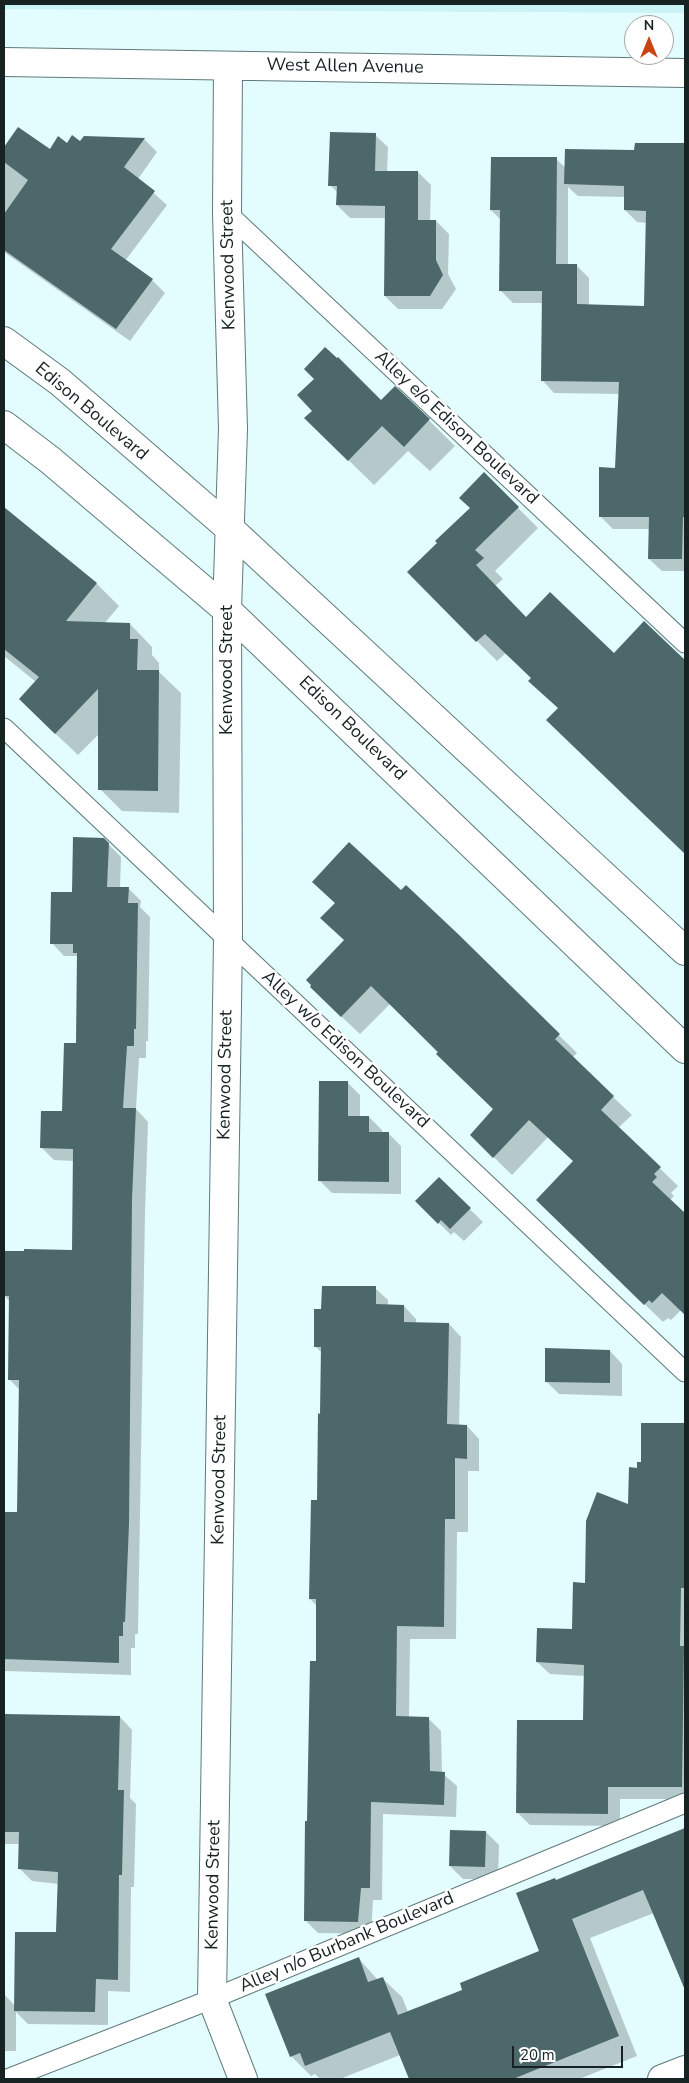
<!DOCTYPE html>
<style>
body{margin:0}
#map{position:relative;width:689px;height:2083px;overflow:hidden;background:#e3fcfe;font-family:"Nunito Sans",sans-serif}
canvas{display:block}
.frame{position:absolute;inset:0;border:5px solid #172223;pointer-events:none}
.north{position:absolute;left:624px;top:15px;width:50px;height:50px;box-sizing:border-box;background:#fff;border:1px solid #a2a7a7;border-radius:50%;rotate:0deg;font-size:14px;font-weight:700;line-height:20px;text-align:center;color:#172223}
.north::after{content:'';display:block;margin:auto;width:18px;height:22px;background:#ca4311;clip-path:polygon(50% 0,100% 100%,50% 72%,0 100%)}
.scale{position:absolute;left:512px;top:2046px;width:111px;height:22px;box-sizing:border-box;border:2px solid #172223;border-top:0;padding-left:6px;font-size:15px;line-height:18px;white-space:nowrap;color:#172223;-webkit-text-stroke:4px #fff;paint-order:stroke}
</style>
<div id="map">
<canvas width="689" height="2083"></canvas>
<div class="frame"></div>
<div class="north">N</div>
<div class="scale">20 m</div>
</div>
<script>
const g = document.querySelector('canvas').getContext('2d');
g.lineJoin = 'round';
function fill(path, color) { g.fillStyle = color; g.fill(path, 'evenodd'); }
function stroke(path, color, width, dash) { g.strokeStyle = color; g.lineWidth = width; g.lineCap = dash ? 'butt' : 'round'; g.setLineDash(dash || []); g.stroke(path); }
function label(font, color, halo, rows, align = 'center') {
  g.font = font + ' "Nunito Sans",sans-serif'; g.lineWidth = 5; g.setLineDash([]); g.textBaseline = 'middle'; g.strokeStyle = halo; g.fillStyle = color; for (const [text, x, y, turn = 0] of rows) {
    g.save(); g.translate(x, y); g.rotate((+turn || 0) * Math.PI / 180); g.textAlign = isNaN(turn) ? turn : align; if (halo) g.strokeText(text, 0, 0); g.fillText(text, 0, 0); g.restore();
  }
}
fill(new Path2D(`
 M 4,4 L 685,4 L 685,13 L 4,9 Z`), '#caf3f5');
fill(new Path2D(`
 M 18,129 L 50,151 L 67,144 L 81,142 L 85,137 L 144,139 L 157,152 L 138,179 L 167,205 L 125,261 L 152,280 L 165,293 L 130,341 L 4,252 L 4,149 Z
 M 375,135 L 388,147 L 387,172 L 418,172 L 431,185 L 430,221 L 436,221 L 449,234 L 448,274 L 456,289 L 442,309 L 398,309 L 385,296 L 386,218 L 350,218 L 337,205 L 338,193 L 330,185 Z
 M 636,144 L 685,144 L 685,571 L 662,571 L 649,559 L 650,529 L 613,529 L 600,516 L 617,469 L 620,394 L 554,393 L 542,380 L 543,303 L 513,303 L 501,291 L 501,220 L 491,210 L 556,159 L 566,168 L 635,151 ZM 568,187 L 578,196 L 625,197 L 625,210 L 637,222 L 647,223 L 645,307 L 589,306 L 589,278 L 576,265 L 568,265 Z
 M 395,387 L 455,446 L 430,471 L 408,451 L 374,485 L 331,443 L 381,402 Z
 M 484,474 L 538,528 L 495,571 L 503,579 L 495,586 L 526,618 L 614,655 L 645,623 L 685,661 L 685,853 L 568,740 L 559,709 L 533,678 L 506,653 L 497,661 L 477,641 L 472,509 Z
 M 4,509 L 97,584 L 119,606 L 104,624 L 130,624 L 152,647 L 152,655 L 159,663 L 159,672 L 181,693 L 179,813 L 122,811 L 100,789 L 100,733 L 78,755 L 42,721 L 36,682 L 4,656 Z
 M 103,839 L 121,857 L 120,888 L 128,888 L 141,901 L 140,907 L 150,917 L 148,1041 L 146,1041 L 146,1058 L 139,1058 L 136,1109 L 148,1122 L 145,1212 L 138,1634 L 135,1634 L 135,1648 L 131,1648 L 131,1675 L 5,1671 L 4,1626 L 18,1513 L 20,1390 L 10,1380 L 10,1302 L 4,1295 L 73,1251 L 74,1161 L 54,1160 L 41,1147 L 64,1113 L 77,1045 L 78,956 L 64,956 L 52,943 L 74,894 Z
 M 313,882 L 401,892 L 456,934 L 577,1053 L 572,1058 L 632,1115 L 618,1128 L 678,1186 L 671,1193 L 674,1196 L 670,1200 L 685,1215 L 685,1314 L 681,1310 L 671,1320 L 668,1318 L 663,1322 L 556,1218 L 574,1162 L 548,1137 L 512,1175 L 471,1135 L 494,1110 L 390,1004 L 360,1034 L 329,1005 L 345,941 L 336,904 Z
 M 347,1082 L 360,1095 L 360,1117 L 369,1117 L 382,1130 L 382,1133 L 388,1133 L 401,1146 L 401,1194 L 332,1193 L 320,1181 Z
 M 439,1179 L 483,1222 L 464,1241 L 454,1232 L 451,1235 L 417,1201 Z
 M 375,1288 L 388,1300 L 388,1306 L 404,1306 L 416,1319 L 416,1324 L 449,1324 L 461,1337 L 459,1426 L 467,1426 L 479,1439 L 479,1471 L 468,1471 L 468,1532 L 457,1532 L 456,1639 L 410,1639 L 409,1718 L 428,1718 L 441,1731 L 442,1773 L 457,1786 L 456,1817 L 383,1814 L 382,1900 L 373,1900 L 371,1934 L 318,1933 L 306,1921 L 308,1822 L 317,1662 L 317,1606 L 310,1599 L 318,1501 L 321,1415 L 322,1353 L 315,1346 L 323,1310 Z
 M 610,1351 L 622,1364 L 622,1396 L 559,1394 L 546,1381 Z
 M 642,1424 L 685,1424 L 685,1799 L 620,1799 L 620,1826 L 530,1825 L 517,1812 L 585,1722 L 585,1676 L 550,1674 L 537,1662 L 573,1630 L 586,1584 L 629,1506 L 639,1469 L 642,1463 Z
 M 4,1715 L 120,1717 L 132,1730 L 130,1798 L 136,1804 L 134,1887 L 131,1887 L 130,1992 L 108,1991 L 108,2025 L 28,2024 L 16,2012 L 16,2051 L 4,2051 L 4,1994 L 15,2006 L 57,1934 L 59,1884 L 32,1881 L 19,1868 L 20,1844 L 4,1844 Z
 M 685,1830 L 685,1990 L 654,1913 L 590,1938 L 637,2056 L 579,2079 L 410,2079 L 400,2055 L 340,2079 L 320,2079 L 315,2074 L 311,2076 L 291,2056 L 358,1958 L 378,1980 L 382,1978 L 402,1997 L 408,2012 L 464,1990 L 541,1951 L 557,1881 Z
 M 486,1832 L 499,1845 L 498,1879 L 463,1879 L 450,1866 Z`), '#0003');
fill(new Path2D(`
 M 18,127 L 50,149 L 58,136 L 67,143 L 72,135 L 80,141 L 84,136 L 145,138 L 124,167 L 155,191 L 111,249 L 153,279 L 116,329 L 4,250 L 4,214 L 28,180 L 4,162 L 4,147 Z
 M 330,132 L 376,133 L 375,171 L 418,171 L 418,220 L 436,220 L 436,260 L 443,275 L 430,296 L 384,296 L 385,206 L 336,205 L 337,186 L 328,186 Z
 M 635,143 L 685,143 L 685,517 L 683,517 L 682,559 L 648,559 L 649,517 L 599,517 L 599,467 L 615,468 L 619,382 L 541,381 L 542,291 L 499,291 L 500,210 L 490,210 L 491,157 L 557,157 L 556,264 L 577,264 L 577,304 L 644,306 L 646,211 L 624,210 L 624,186 L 564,184 L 565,149 L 634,150 Z
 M 325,347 L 337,358 L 338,357 L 381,400 L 395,386 L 430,419 L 404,447 L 382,426 L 348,461 L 304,418 L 312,411 L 297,395 L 314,379 L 304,369 Z
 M 484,472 L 519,507 L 475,550 L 484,558 L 476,565 L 526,617 L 550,592 L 614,653 L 644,621 L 685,660 L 685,854 L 546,720 L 558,708 L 528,681 L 531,678 L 485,634 L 476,642 L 407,572 L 437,543 L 435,541 L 470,508 L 459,498 Z
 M 4,507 L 97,583 L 66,621 L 130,623 L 130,639 L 138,639 L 137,670 L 159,670 L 158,791 L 98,790 L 98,689 L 55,734 L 19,699 L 39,677 L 4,649 Z
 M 73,837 L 104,838 L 109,843 L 107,887 L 129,887 L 128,903 L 138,903 L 136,1029 L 134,1029 L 134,1046 L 127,1046 L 123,1108 L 136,1108 L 132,1199 L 129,1524 L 125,1622 L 123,1622 L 123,1636 L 119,1636 L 119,1663 L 4,1659 L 4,1512 L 17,1512 L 19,1380 L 8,1380 L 9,1296 L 4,1296 L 4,1251 L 24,1251 L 24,1249 L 72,1250 L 73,1149 L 40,1148 L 41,1111 L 62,1111 L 64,1043 L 76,1043 L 77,953 L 73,953 L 73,944 L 50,944 L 51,892 L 72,892 Z
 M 349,842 L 401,890 L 406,885 L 457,933 L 560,1034 L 555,1039 L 614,1096 L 601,1110 L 661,1167 L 654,1174 L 657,1177 L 652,1182 L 685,1213 L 685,1315 L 662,1293 L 652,1303 L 649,1300 L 644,1305 L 536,1200 L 573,1161 L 529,1120 L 493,1158 L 470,1135 L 493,1109 L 436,1054 L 438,1052 L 371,986 L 341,1017 L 310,987 L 311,985 L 306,980 L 344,940 L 320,918 L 335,903 L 312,882 Z
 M 319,1081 L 348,1081 L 348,1116 L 369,1116 L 369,1132 L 389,1132 L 389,1182 L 318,1181 Z
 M 439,1177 L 471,1208 L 450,1229 L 441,1220 L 438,1224 L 415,1201 Z
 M 322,1286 L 376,1286 L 376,1304 L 404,1305 L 404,1322 L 449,1323 L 447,1424 L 467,1425 L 467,1459 L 455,1458 L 455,1519 L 445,1519 L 444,1627 L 397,1626 L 396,1716 L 429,1717 L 430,1771 L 445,1772 L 444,1805 L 371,1802 L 370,1888 L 361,1888 L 358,1922 L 304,1921 L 305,1821 L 307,1821 L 310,1661 L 316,1661 L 316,1599 L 309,1599 L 311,1500 L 317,1500 L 318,1413 L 320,1414 L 321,1347 L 314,1347 L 314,1309 L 321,1309 Z
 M 545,1348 L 610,1350 L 610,1383 L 545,1382 Z
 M 641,1423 L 685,1423 L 685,1558 L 684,1588 L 681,1588 L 680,1646 L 684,1646 L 682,1787 L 608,1787 L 608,1814 L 516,1813 L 517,1720 L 583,1720 L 584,1665 L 536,1662 L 537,1628 L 572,1629 L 573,1582 L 585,1583 L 586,1521 L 597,1492 L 628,1504 L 629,1467 L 637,1468 L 637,1462 L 641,1462 Z
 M 4,1714 L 120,1716 L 118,1790 L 124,1790 L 122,1875 L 119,1875 L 118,1980 L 96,1979 L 95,2012 L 14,2011 L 15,1932 L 56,1932 L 58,1872 L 18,1869 L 19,1832 L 4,1832 Z
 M 685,1828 L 685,1990 L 643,1890 L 572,1919 L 619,2036 L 513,2079 L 409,2079 L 390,2032 L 305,2066 L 300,2053 L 290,2057 L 265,1994 L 359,1957 L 368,1982 L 383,1977 L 398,2015 L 462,1990 L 460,1983 L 539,1951 L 516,1893 L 555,1878 L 556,1880 Z
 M 450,1830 L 486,1831 L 485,1867 L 449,1866 Z`), '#4d686a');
const service = new Path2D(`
 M 227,213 L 685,643
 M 4,728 L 685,1372
 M 7,2079 L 212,1999 L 685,1803`);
const minor = new Path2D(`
 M 4,62 L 685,73
 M 228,66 L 227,213 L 233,429 L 227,610 L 228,939 L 212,1999 L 243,2079`);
const secondary = new Path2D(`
 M 4,341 L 60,382 L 229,528 L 685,951
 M 4,425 L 50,460 L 227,610 L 685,1049`);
const primary = new Path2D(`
 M 662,2079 L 685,2070`);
stroke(service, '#5e7a7c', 21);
stroke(minor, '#5e7a7c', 30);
stroke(secondary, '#5e7a7c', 30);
stroke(primary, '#5e7a7c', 30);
stroke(service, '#fff', 19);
stroke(minor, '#fff', 28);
stroke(secondary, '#fff', 28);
stroke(primary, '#fff', 28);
label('18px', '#172223', '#fff', [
 ["West Allen Avenue",345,67,1],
 ["Kenwood Street",229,265,-91],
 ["Edison Boulevard",91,412,40],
 ["Alley e/o Edison Boulevard",456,428,43],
 ["Kenwood Street",228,670,-90],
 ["Edison Boulevard",352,729,44],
 ["Alley w/o Edison Boulevard",345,1050,43],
 ["Kenwood Street",226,1075,-89],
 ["Kenwood Street",220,1480,-89],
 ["Kenwood Street",214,1885,-89],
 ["Alley n/o Burbank Boulevard",347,1943,-23]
]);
</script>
